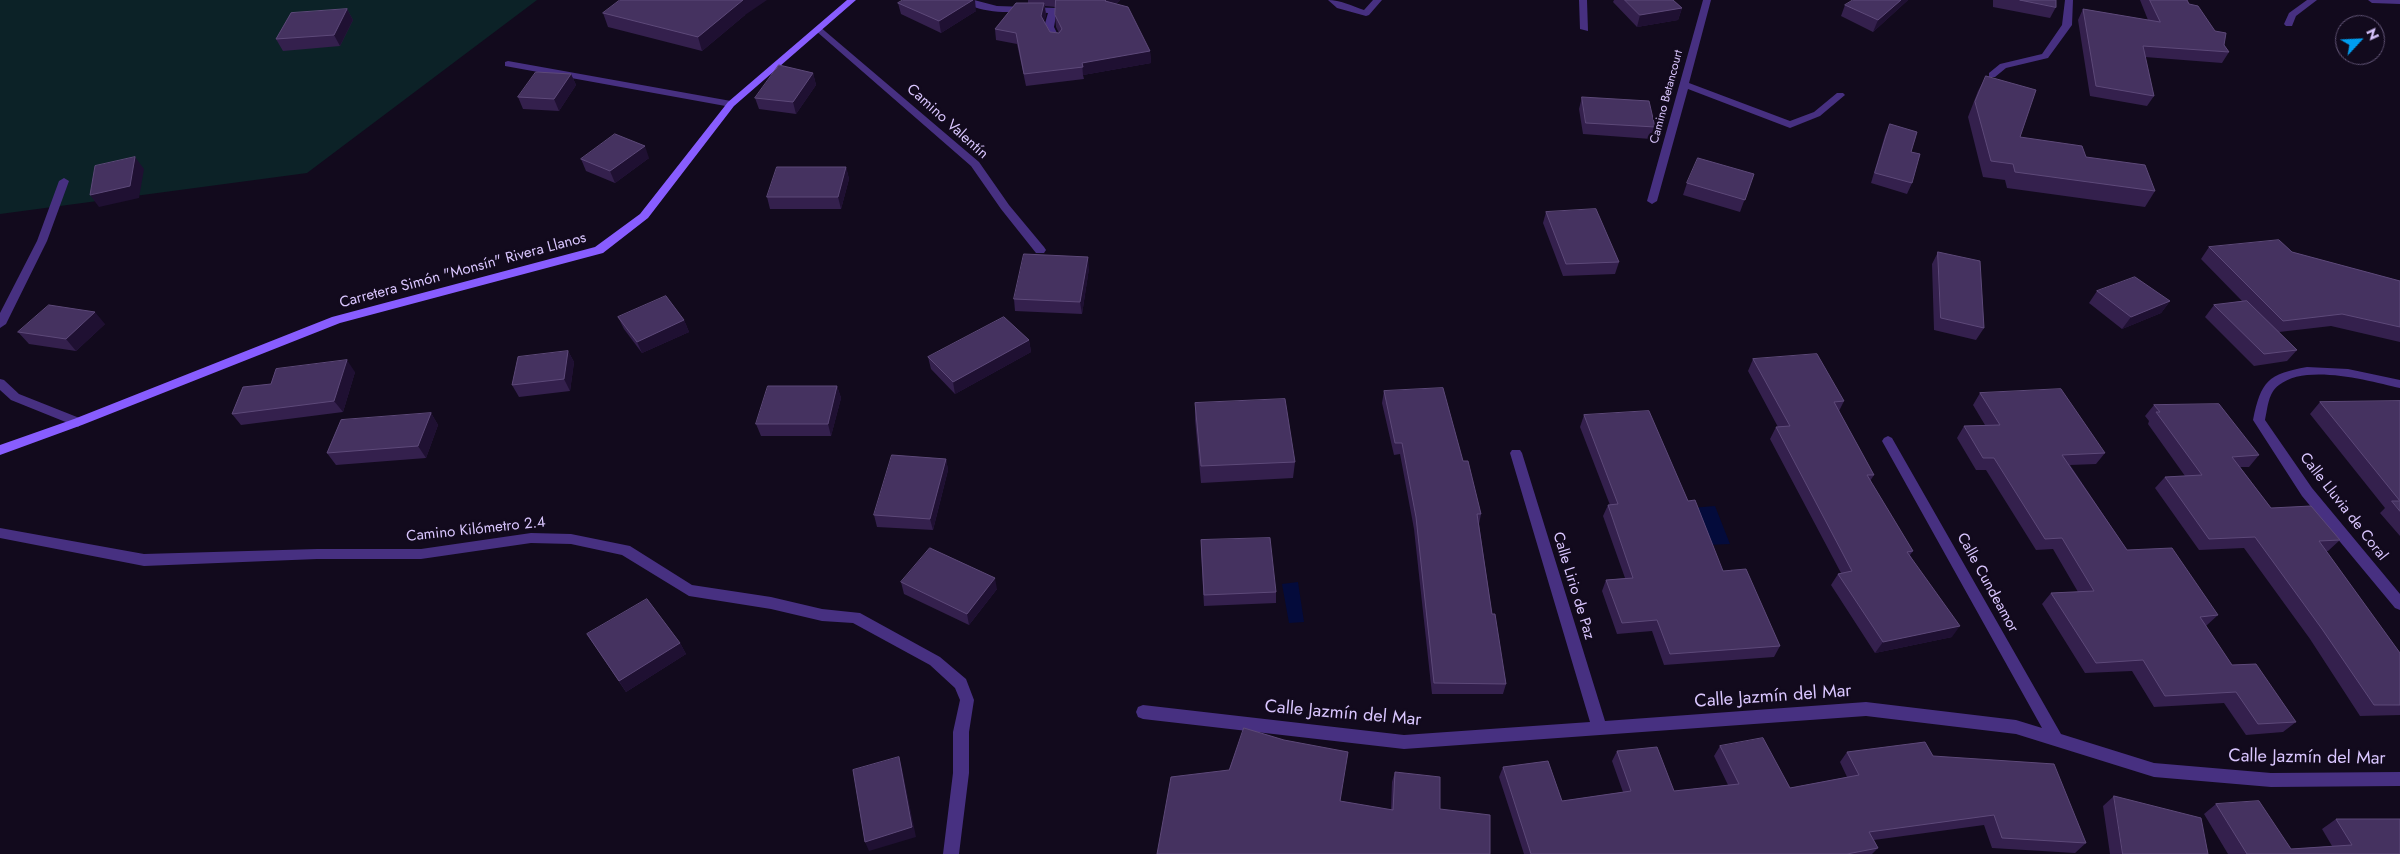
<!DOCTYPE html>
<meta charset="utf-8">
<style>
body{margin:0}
#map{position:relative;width:2400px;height:854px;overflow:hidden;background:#120a1d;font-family:Jost,sans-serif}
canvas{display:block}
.north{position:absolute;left:2335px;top:15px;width:50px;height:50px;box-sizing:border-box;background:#120a1d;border:1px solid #625577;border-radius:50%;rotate:65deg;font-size:14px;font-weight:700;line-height:20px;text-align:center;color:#dac6ff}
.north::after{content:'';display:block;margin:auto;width:18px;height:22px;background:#009ef1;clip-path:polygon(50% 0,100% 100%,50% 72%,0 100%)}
</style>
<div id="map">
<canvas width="2400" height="854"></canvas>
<div class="north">N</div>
</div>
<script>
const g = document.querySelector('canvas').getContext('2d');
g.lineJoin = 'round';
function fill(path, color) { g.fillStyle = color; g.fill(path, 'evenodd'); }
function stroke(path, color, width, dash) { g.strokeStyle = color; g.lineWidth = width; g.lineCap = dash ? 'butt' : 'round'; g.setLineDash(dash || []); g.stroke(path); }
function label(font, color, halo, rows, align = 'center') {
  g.font = font + ' Jost,sans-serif'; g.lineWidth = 5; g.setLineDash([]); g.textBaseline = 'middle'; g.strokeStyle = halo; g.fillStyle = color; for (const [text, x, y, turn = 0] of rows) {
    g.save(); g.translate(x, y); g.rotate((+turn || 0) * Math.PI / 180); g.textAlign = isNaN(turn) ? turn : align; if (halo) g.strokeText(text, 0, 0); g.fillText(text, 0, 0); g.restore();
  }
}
fill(new Path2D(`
 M 0,0 L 537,0 L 307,173 L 0,214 Z`), '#0c2227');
fill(new Path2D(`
 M 1715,506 L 1730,544 L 1706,545 L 1691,508 Z
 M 1298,582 L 1304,622 L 1289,623 L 1282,584 Z`), '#040b3b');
fill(new Path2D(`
 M 2065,0 L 2073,0 L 2072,25 L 2048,58 L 2006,68 L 1995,77 L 1989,77 L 1989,73 L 2000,64 L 2042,54 L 2062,25 Z
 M 2307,0 L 2317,0 L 2296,16 L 2292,26 L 2286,26 L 2284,24 L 2289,13 Z
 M 2368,0 L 2400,0 L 2400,4 L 2372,3 Z`), '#473081');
fill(new Path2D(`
 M 962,0 L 974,0 L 997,6 L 1056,8 L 1057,10 L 1054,27 L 1061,41 L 1059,43 L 1053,43 L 1044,27 L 1048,13 C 1024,12 980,16 962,0 Z
 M 1328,0 C 1340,0 1352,6 1364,10 L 1373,0 L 1382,0 L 1369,15 L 1366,16 L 1337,8 Z
 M 1579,0 L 1587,0 L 1588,31 L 1580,29 Z
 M 1703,0 L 1711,0 L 1689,83 L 1790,121 L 1814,112 L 1837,93 L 1843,93 L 1845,95 L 1820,116 L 1790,128 L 1688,89 L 1657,201 L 1652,204 L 1647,201 Z
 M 819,26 L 979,162 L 1009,205 L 1044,247 L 1046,250 L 1044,253 L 1036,253 L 1001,209 L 971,166 L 816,31 L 814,29 Z
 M 508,61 L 731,101 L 736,104 L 731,107 L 505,66 L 505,62 Z
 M 64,178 L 69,181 L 47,241 L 6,324 L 0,328 L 0,313 L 37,241 L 59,181 Z
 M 2307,367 L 2348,369 L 2400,380 L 2400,388 C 2370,381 2306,363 2279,385 C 2268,393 2268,407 2265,420 L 2312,488 L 2400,594 L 2400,610 L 2395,608 L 2302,496 L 2253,420 C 2261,381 2268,374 2307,367 Z
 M 0,379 L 4,380 L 19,394 L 82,419 L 84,422 L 78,427 L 11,400 L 0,390 Z
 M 1888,436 L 1892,438 L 2061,734 L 2154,763 L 2271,773 L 2400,772 L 2400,786 L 2271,787 L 2154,777 L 2016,734 L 1866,716 L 1404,749 L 1143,719 L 1138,717 L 1136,712 L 1138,707 L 1143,705 L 1404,735 L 1590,722 L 1510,453 L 1512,450 L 1520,450 L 1522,453 L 1605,721 L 1866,702 L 2016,720 L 2042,728 L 1882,441 L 1884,438 Z
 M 0,528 L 144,554 L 317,549 L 421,549 L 531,533 L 571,534 L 630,546 L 692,585 L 771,597 L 822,609 L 860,613 L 940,657 L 966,679 L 974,700 L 969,732 L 969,773 L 959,854 L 943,854 L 953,773 L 953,732 L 960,700 L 955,688 L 930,665 L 853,623 L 822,621 L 771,609 L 689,596 L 622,555 L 571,544 L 531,543 L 421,559 L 317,559 L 144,566 L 0,538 Z`), '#473081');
fill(new Path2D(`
 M 847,0 L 856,0 L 734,106 L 648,218 L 603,253 L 340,323 L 82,425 L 0,455 L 0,445 L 74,419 L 332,317 L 595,247 L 640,214 L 728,102 Z`), '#885dff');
fill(new Path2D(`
 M 1028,0 L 1120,0 L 1116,4 L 1150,51 L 1151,63 L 1083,75 L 1084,79 L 1026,86 L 1017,44 L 996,40 L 995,29 L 1028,3 ZM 1045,6 L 1056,7 L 1055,15 L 1056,27 L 1059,33 L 1050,32 L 1044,21 L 1046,15 Z
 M 1614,0 L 1673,0 L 1682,8 L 1678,20 L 1637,27 L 1613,2 Z
 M 1908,0 L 1873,32 L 1841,16 L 1845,5 Z
 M 1993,0 L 2056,0 L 2056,7 L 2050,18 L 1993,7 Z
 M 2140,0 L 2187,0 L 2189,4 L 2224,45 L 2229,52 L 2222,63 L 2145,57 L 2154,96 L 2147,106 L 2090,96 L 2078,20 L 2083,9 L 2148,20 Z
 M 898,3 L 976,11 L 941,33 L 901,14 Z
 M 347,9 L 353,20 L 340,46 L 283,51 L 276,39 Z
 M 603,13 L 745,15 L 702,51 L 608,27 Z
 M 813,73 L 816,85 L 796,114 L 759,109 L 755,98 Z
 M 571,74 L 576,85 L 559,111 L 523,109 L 518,97 Z
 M 1986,76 L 2020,137 L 2086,157 L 2155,191 L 2145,207 L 2007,188 L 2005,180 L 1983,177 L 1968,117 L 1978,91 Z
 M 1582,97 L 1655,127 L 1651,139 L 1583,134 L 1579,109 Z
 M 1890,124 L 1911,152 L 1912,183 L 1907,194 L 1871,183 L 1885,135 Z
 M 649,158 L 615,183 L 586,171 L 581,159 Z
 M 846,167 L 849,179 L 841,209 L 770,209 L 767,197 Z
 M 1754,174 L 1740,212 L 1683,195 L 1687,183 Z
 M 1546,212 L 1619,262 L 1615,274 L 1563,276 L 1543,223 Z
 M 2209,247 L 2292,252 L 2400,281 L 2400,342 L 2331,326 L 2279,332 L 2297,350 L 2287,361 L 2254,366 L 2205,317 L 2214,305 L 2242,301 L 2201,259 Z
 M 1938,252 L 1984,328 L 1976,340 L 1934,330 L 1932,264 Z
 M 1089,268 L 1082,314 L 1015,311 L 1014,299 Z
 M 2097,291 L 2170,301 L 2161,313 L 2122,329 L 2089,303 Z
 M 618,317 L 684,320 L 689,332 L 642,353 L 624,329 Z
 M 105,324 L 76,351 L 29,344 L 18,332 Z
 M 1029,340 L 1031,352 L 955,394 L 931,369 L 928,357 Z
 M 568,351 L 574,362 L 570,391 L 519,397 L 512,385 Z
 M 1753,359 L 1844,401 L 1839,411 L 1874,475 L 1870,481 L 1913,551 L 1910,555 L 1952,637 L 1875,653 L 1831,585 L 1838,574 L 1841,573 L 1770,439 L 1776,427 L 1778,427 L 1748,371 Z
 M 355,372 L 343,412 L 241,425 L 232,414 L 271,384 Z
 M 837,386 L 841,398 L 831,436 L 761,436 L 756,424 Z
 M 1384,391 L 1463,461 L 1481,514 L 1479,524 L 1492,614 L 1506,684 L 1503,694 L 1432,694 L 1414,529 L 1400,454 L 1394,455 L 1382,403 Z
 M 1980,393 L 2105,453 L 2096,464 L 2070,465 L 2127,550 L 2218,615 L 2206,626 L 2232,665 L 2296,722 L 2283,732 L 2246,735 L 2224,703 L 2154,707 L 2132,671 L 2085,673 L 2042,604 L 2051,593 L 2078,592 L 2053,549 L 2036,550 L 1986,470 L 1976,470 L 1957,438 L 1964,426 L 1985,425 L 1973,405 Z
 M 2400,401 L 2400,536 L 2380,513 L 2385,508 L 2310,414 L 2320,402 Z
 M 1195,403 L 1295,462 L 1293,478 L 1201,483 L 1195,420 Z
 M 2154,405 L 2259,455 L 2249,467 L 2240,467 L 2271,508 L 2340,540 L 2328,551 L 2326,551 L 2400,653 L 2400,715 L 2360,716 L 2310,639 L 2244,548 L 2199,550 L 2155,488 L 2165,477 L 2185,476 L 2148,424 L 2149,421 L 2145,416 Z
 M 431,413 L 438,425 L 426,458 L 336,465 L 327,453 Z
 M 1584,415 L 1688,501 L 1723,571 L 1780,646 L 1774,657 L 1664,665 L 1652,631 L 1617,634 L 1602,591 L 1606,580 L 1625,578 L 1603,516 L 1608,505 L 1610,505 L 1580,427 Z
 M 946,459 L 948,470 L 933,530 L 877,527 L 874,515 Z
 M 1201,540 L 1276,592 L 1276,603 L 1204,606 L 1201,552 Z
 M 901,582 L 997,589 L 969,625 L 904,594 Z
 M 587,634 L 680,643 L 686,654 L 626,692 Z
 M 1720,746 L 1790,788 L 1847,777 L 1840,762 L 1847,752 L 1933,756 L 2086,843 L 2075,853 L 1992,848 L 1984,825 L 1874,840 L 1878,848 L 1872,854 L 1524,854 L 1499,777 L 1503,767 L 1562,801 L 1623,792 L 1612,761 L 1617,751 L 1674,791 L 1728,785 L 1714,756 Z
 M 1395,772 L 1440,809 L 1490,854 L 1340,801 L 1391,810 L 1392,782 Z
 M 2114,796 L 2208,854 L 2110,854 L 2103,806 Z
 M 2216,804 L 2291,849 L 2332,846 L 2322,829 L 2336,819 L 2400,854 L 2228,854 L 2204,814 Z`), '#34204d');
fill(new Path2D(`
 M 743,0 L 767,0 L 745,15 L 702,51 L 698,37 Z
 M 973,0 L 975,0 L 976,11 L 941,33 L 939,21 Z
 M 1106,0 L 1120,0 L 1106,12 L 1105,1 Z
 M 1901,0 L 1908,0 L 1873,32 L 1878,20 Z
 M 1044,3 L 1046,15 L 1042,28 L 1041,16 Z
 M 1682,8 L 1678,20 L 1637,27 L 1640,15 Z
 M 347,9 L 353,20 L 340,46 L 334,35 Z
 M 1150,51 L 1151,63 L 1083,75 L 1082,63 Z
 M 813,73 L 816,85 L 796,114 L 793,102 Z
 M 571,74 L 576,85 L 559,111 L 554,99 Z
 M 645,146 L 649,158 L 615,183 L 610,171 Z
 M 135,157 L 144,169 L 139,198 L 99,207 L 90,195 Z
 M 846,167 L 849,179 L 841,209 L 838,197 Z
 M 1088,257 L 1089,268 L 1082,314 L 1080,302 Z
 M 2170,301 L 2161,313 L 2122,329 L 2131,317 Z
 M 95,312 L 105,324 L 76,351 L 66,339 Z
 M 684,320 L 689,332 L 642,353 L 637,342 Z
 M 1029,340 L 1031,352 L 955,394 L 953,382 Z
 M 568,351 L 574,362 L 570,391 L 564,379 Z
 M 347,360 L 355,372 L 343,412 L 334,401 Z
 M 837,386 L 841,398 L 831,436 L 828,424 Z
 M 431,413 L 438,425 L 426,458 L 418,446 Z
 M 946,459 L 948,470 L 933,530 L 930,519 Z
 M 995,578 L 997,589 L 969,625 L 967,614 Z
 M 1960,626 L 1952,637 L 1875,653 L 1883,642 Z
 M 680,643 L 686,654 L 626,692 L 619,681 Z
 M 899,757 L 902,768 L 916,837 L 869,851 L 865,842 Z`), '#1f1032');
const building = new Path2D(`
 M 620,0 L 743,0 L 698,37 L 603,13 Z
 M 903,0 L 973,0 L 939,21 L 898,3 Z
 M 1056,0 L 1106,0 L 1105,1 L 1128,7 L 1150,51 L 1082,63 L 1083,67 L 1024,74 L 1016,33 L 995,29 L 1016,3 L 1044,3 L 1041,16 L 1050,32 L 1059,33 L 1062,29 L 1055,15 Z
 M 1625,0 L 1673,0 L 1682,8 L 1640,15 Z
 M 1853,0 L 1901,0 L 1878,20 L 1845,5 Z
 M 2020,0 L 2056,0 L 2056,7 Z
 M 2150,0 L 2187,0 L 2189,4 L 2198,6 L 2215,31 L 2226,33 L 2224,45 L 2229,52 L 2143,46 L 2154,96 L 2096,86 L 2083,9 L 2160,22 Z
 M 347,9 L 334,35 L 276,39 L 291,13 Z
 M 779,65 L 813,73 L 793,102 L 755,98 Z
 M 536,72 L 571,74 L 554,99 L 518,97 Z
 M 1986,76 L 2036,90 L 2020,137 L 2082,146 L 2086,157 L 2145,165 L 2155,191 L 2015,172 L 2013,164 L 1991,161 L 1975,102 Z
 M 1582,97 L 1649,101 L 1655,127 L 1586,123 Z
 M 1890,124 L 1917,132 L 1911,152 L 1920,154 L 1912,183 L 1875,173 Z
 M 615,134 L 645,146 L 610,171 L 581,159 Z
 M 135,157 L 130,186 L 90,195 L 95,166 Z
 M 1698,158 L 1754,174 L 1745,200 L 1687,183 Z
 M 777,167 L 846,167 L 838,197 L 767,197 Z
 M 1596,209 L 1619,262 L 1566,264 L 1546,212 Z
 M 2279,240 L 2292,252 L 2400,281 L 2400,327 L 2342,314 L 2283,321 L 2209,247 Z
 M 1938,252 L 1980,261 L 1984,328 L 1941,318 Z
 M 1024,254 L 1088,257 L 1080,302 L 1014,299 Z
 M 2135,277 L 2170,301 L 2131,317 L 2097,291 Z
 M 666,296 L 684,320 L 637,342 L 618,317 Z
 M 2247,301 L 2297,350 L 2264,354 L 2214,305 Z
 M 49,305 L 95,312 L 66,339 L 18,332 Z
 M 1004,317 L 1029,340 L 953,382 L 928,357 Z
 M 568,351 L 564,379 L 512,385 L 518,357 Z
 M 1817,354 L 1844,401 L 1834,402 L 1874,475 L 1867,475 L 1913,551 L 1907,552 L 1960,626 L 1883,642 L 1838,574 L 1852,571 L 1776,427 L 1790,426 L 1753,359 Z
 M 347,360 L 334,401 L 232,414 L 243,387 L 271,384 L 276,369 Z
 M 768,386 L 837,386 L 828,424 L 756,424 Z
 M 1443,388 L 1463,461 L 1468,461 L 1481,514 L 1477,514 L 1492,614 L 1495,614 L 1506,684 L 1434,683 L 1416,517 L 1402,443 L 1395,443 L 1384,391 Z
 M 2061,389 L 2105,453 L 2062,455 L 2127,550 L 2172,548 L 2218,615 L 2200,617 L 2232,665 L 2256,664 L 2296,722 L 2258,724 L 2236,692 L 2165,696 L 2143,660 L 2096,663 L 2051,593 L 2094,591 L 2062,538 L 2045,539 L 1994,458 L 1983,458 L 1964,426 L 2000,425 L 1980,393 Z
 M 1285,399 L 1295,462 L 1201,466 L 1195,403 Z
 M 2400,401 L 2400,501 L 2320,402 Z
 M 2219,404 L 2259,455 L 2232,457 L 2271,508 L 2311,506 L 2340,540 L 2319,541 L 2400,653 L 2400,705 L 2374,705 L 2322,629 L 2255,537 L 2209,539 L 2165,477 L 2202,475 L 2156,412 L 2160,412 L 2154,405 Z
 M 1649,411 L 1688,501 L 1695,500 L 1723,571 L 1746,569 L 1780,646 L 1670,654 L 1657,620 L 1622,623 L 1606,580 L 1633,578 L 1608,505 L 1618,504 L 1584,415 Z
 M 431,413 L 418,446 L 327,453 L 341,420 Z
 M 892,455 L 946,459 L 930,519 L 874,515 Z
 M 2392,501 L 2400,501 L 2400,511 Z
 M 1270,538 L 1276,592 L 1204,595 L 1201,540 Z
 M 930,548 L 995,578 L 967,614 L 901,582 Z
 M 647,599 L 680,643 L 619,681 L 587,634 Z
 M 1244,728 L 1284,740 L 1348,752 L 1340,801 L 1393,810 L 1395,772 L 1440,777 L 1440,809 L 1490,815 L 1490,854 L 1157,854 L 1171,777 L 1229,770 Z
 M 1763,738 L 1790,788 L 1859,775 L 1847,752 L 1925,742 L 1933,756 L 2054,764 L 2086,843 L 2002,838 L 1994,815 L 1869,832 L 1878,848 L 1847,854 L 1531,854 L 1503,767 L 1548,761 L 1562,801 L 1631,791 L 1617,751 L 1657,747 L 1674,791 L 1739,784 L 1720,746 Z
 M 899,757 L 912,827 L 865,842 L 853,770 Z
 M 2114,796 L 2201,818 L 2208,854 L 2123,854 Z
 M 2259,801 L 2291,849 L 2352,845 L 2336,819 L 2400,819 L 2400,854 L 2247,854 L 2216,804 Z`);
fill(building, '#453260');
stroke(building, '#5d4979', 1);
label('12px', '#dac6ff', '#120a1d', [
 ["Camino Betancourt",1667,97,-75]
]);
label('15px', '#dac6ff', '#120a1d', [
 ["Camino Valentín",947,122,42],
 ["Carretera Simón \"Monsín\" Rivera Llanos",463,271,-15],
 ["Calle Lluvia de Coral",2343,507,52],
 ["Camino Kilómetro 2.4",476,530,-6],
 ["Calle Cundeamor",1987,583,61],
 ["Calle Lirio de Paz",1573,586,73]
]);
label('18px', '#dac6ff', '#120a1d', [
 ["Calle Jazmín del Mar",1773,697,-4],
 ["Calle Jazmín del Mar",1343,714,5],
 ["Calle Jazmín del Mar",2307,758,1]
]);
</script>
